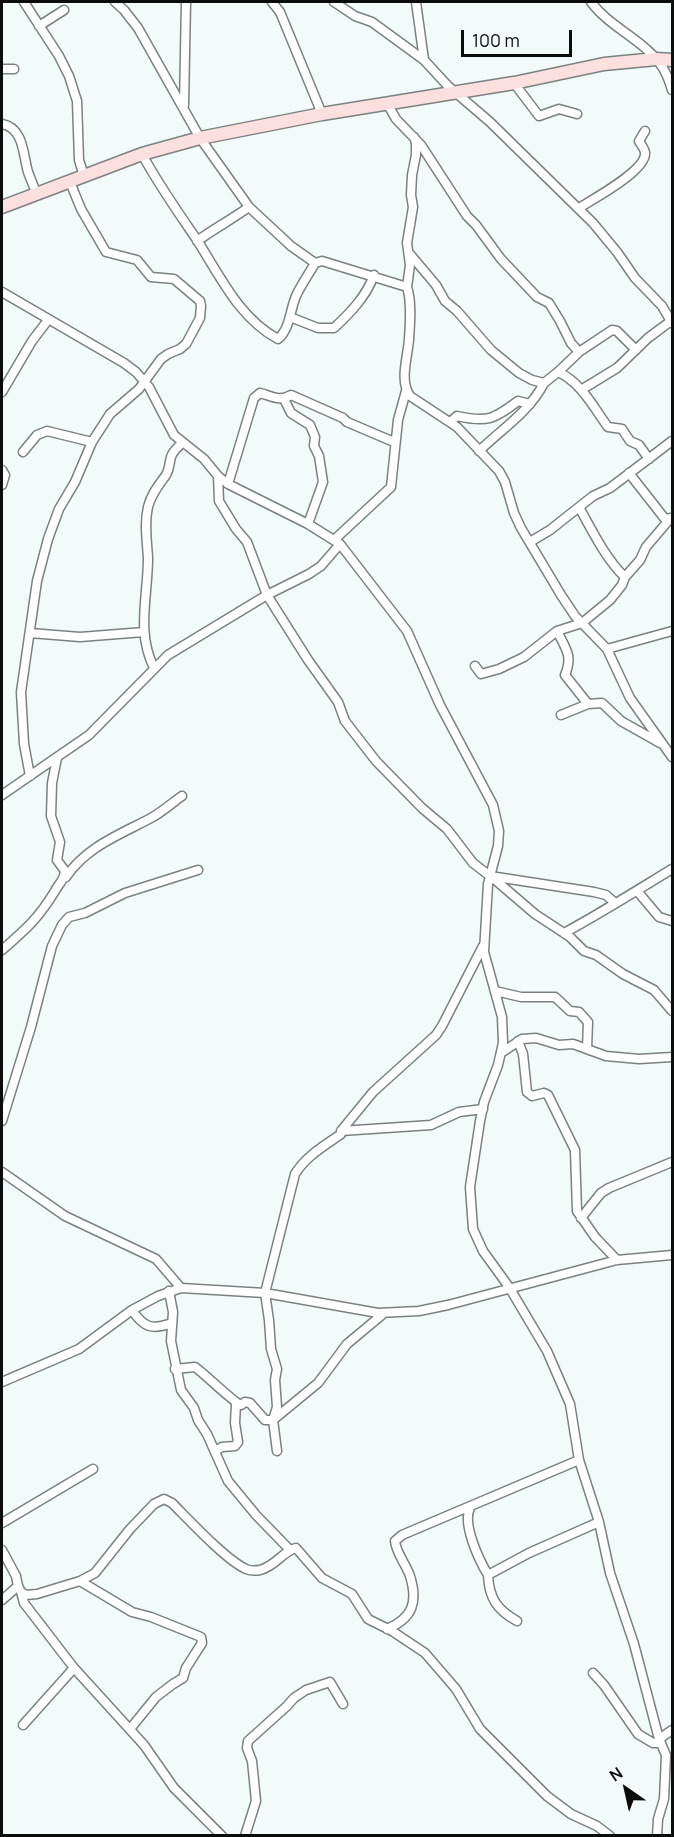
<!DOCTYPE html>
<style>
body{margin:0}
#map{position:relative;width:674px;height:1837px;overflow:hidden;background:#f3fafa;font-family:Manrope,sans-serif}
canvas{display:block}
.frame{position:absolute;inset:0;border:3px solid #0b0d0d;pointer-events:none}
.north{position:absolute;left:596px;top:1759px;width:60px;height:60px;-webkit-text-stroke:4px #f3fafa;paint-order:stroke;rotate:326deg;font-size:16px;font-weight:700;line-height:24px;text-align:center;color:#0b0d0d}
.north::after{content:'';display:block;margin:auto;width:21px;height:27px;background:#0b0d0d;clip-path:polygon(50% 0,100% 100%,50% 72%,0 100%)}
.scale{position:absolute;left:461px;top:30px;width:111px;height:27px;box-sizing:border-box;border:3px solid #0b0d0d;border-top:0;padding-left:8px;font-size:18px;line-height:21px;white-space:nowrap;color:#0b0d0d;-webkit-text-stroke:4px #f3fafa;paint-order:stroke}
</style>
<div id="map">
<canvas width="674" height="1837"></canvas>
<div class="frame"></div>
<div class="north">N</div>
<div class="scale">100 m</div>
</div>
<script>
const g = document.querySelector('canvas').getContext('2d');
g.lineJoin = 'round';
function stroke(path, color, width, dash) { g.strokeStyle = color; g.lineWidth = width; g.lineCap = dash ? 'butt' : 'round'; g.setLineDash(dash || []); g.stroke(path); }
const street = new Path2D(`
 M 24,2 L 59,56 L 69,76 L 77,101 L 79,160 L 84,176
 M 115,2 L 124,10 L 138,28 L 200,138 L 249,207 L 291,246 L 315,263 L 322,261 L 407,287 C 412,302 410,324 409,339 C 408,356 399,381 410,396 L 457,427 L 499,471 L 505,482 L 514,513 L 521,528 L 561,595 L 575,616 L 607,649 L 630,698 L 672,757
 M 272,2 L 280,12 L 322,114
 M 334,2 L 355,16 L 372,22 L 424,60 L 448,86 L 490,122 L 593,223 L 617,252 L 635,278 L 662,306 L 672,323
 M 416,2 L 424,60
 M 591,2 C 610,28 645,40 663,68 C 667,75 670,83 672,90
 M 39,26 L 64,10
 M 2,69 L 14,69
 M 514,83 L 539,116 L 559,109 L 577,114
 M 184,105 L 186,2
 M 388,105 L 396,119 L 421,145 L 467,216 L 476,225 L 501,259 L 537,297 L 549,303 L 560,321 L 571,343 L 579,352
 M 2,124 C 24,128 23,155 28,172 C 31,180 34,187 37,195
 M 142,154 C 158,184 178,212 197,240 C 220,276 239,318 278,339 C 290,329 290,310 296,296 C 301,285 309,274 315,263
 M 579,208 C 593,199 646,171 645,153 C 645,149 641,145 639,141 L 645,131
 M 197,241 C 214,229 232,219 249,207
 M 409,253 L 436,285 L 445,301 L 457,311 L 491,350 L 519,373 L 532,380 L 544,383 L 558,372 C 581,382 594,408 608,427 L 622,429 L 630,441 L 639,445 L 649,459
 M 407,287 L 410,265 L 407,243 L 413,207 L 411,195 L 412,175 L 416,155 L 416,143 L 414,137
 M 2,292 L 124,363 L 136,372 L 149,387 L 174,435 L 204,459 L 218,476 L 228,484 L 308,524 L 340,544 L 407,631 L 440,705 L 493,805 L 499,831 L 498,846 L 488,884 L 484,952 L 502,1017 L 503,1043 L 498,1065 L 484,1102 L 480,1121 L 470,1187 L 473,1229 L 483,1251 L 509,1287 L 547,1351 L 570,1404 L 579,1460 L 599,1522 L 610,1573 L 634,1644 L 659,1739 L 666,1755 L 664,1799 L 658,1819 L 657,1836
 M 290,317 L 318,328 L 334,328 C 350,313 366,297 374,275
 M 558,372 L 579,352 L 612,330 L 617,331 L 636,350
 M 581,390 L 617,368 L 648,338 L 671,321
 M 2,392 L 32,341 L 48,320
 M 284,399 L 291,413 L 310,425 L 315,437 L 314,446 L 319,456 L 323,482 L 308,524
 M 450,422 L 457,416 C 488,423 494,419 518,401 L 530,404
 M 479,451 C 502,429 530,411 544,383
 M 23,452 L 37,435 L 47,431 L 92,442
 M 2,470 L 5,475 L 2,485
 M 629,473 L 665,519 L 671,518
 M 218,476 L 219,501 L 236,529 L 247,542 L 267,595 L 308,660 L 338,702 L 345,721 L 376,761 L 422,808 L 447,829 L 473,863 L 490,876 L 594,892 L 606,895 L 615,903
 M 228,484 L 254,398 L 260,393 C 272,396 279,402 291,395 L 343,418 L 347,422 L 394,442
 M 579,507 C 591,529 607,561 625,577
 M 334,540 L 391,487 L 398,420 L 406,391
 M 530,542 L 550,530 L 593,496 L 610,488 L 672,441
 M 557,631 C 566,649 573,656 565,675 L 588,704
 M 30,633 L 80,637 L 144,632
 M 607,649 L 672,631
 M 475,666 L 481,674 L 499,669 L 524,657 L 557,631 L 582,623 L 610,600 L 622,585 L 625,577 L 640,560 L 646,547 L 669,520
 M 154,668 C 136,632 148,596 148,558 C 147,541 144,524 148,507 C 151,494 159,485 166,475 C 170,468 169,464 171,457 C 173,451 178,447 182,443
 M 561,715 L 588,704 L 602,703 L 621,721 L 660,743
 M 30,776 L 24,744 L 21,692 L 37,581 L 48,539 L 59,509 L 75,482 L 92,442 L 110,414 L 139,389 L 161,359 L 168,354 L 180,349 L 186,344 L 200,318 L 201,306 L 200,301 L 174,279 L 151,277 L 137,260 L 106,252 L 81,209 L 70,182
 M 2,795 L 89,735 L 168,655 L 267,595 L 309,574 L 321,566 L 340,544
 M 66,877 C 86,847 119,835 151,818 C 162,812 172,803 182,796
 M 493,878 L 535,914 L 570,937 L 584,951 L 596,955 L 623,974 L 654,990 L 672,1011
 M 638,892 L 659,917 L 672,921
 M 564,933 C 601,913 636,891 672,869
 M 2,950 C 26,929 38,919 55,891 C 59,883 64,881 65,871 L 57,860 L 60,842 L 51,816 L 52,783 L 57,758
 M 495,991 L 521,997 L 555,997 L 570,1011 L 579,1012 L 588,1022 L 587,1049
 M 518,1041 L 523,1054 L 527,1092 L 532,1096 L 544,1093 L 548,1095 L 575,1150 L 577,1211 L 595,1237 L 617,1260
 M 501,1053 L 522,1039 L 536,1038 L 559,1045 L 573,1044 L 606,1056 L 639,1059 L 672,1057
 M 2,1121 L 31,1027 L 52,946 L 62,925 L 69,917 L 85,913 L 125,893 L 198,870
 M 341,1131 L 431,1125 L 459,1112 L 483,1109
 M 2,1172 L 65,1216 L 156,1259 L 181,1288
 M 581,1218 L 601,1193 L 609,1188 L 672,1162
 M 169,1291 L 173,1312 L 171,1341 L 181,1390 L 194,1408 L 198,1420 L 207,1434 L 228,1481 L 256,1515 L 290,1550
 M 132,1310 C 144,1328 152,1330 172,1323
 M 175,1369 L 195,1367 C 205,1374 234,1403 241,1405 L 245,1402 L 250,1403 L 265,1420 L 273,1420 L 318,1383 L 347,1344 L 383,1314
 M 2,1382 L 79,1349 L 132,1310 L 158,1296 L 181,1288 L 265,1293 L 378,1313 L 419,1311 L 448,1305 L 617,1260 L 672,1255
 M 215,1451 L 222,1447 L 235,1446 L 238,1442 L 235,1423 L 236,1404
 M 277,1451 L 273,1420 L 277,1407 L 275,1380 L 277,1369 L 271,1349 L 269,1320 L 265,1293 L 295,1174 C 306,1156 324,1146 341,1134 L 341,1131 L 373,1092 L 436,1035 L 442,1026 L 483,946
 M 470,1508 C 462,1524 479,1560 488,1575
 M 2,1523 L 93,1469
 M 2,1550 L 16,1576 L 18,1586 L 21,1592 L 26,1595 L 37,1594 L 80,1581 L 95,1573 L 130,1529 L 154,1504 L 164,1499 L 172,1503 C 189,1520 226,1560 246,1569 C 251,1571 255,1571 260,1570 C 276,1566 283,1551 296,1548 L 322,1578 L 352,1594 L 368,1619 L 392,1631 L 425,1653 L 456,1689 L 480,1729 L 547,1796 L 571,1814 L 597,1826 L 610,1836
 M 80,1581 L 132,1612 L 151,1617 L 201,1637 L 202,1643 L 186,1668 L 183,1678 L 173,1684 L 156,1697 L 130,1729
 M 21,1592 L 24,1603 L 74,1668 L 144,1745 L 174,1788 L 222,1836
 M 2,1600 L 18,1586
 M 517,1621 C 497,1610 489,1598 488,1575 L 529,1553 L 599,1522
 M 387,1629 C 413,1618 418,1602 410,1576 C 406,1564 396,1553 395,1541 L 402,1535 L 579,1460
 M 593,1673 L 604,1685 L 638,1734 L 653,1743 L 661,1743
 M 23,1725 L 74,1668
 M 659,1739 L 672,1730
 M 245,1836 L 256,1801 L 252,1761 L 247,1748 L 248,1741 L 287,1706 L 294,1698 L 306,1690 L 330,1682 L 343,1704`);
const secondary = new Path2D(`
 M 2,207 L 142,154 L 200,138 L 322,114 L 514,83 L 604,64 L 656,59 L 672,60`);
stroke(street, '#7b8181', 11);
stroke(secondary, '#7b8181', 15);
stroke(street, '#fff', 8);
stroke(secondary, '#fcdfdf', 12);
</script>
